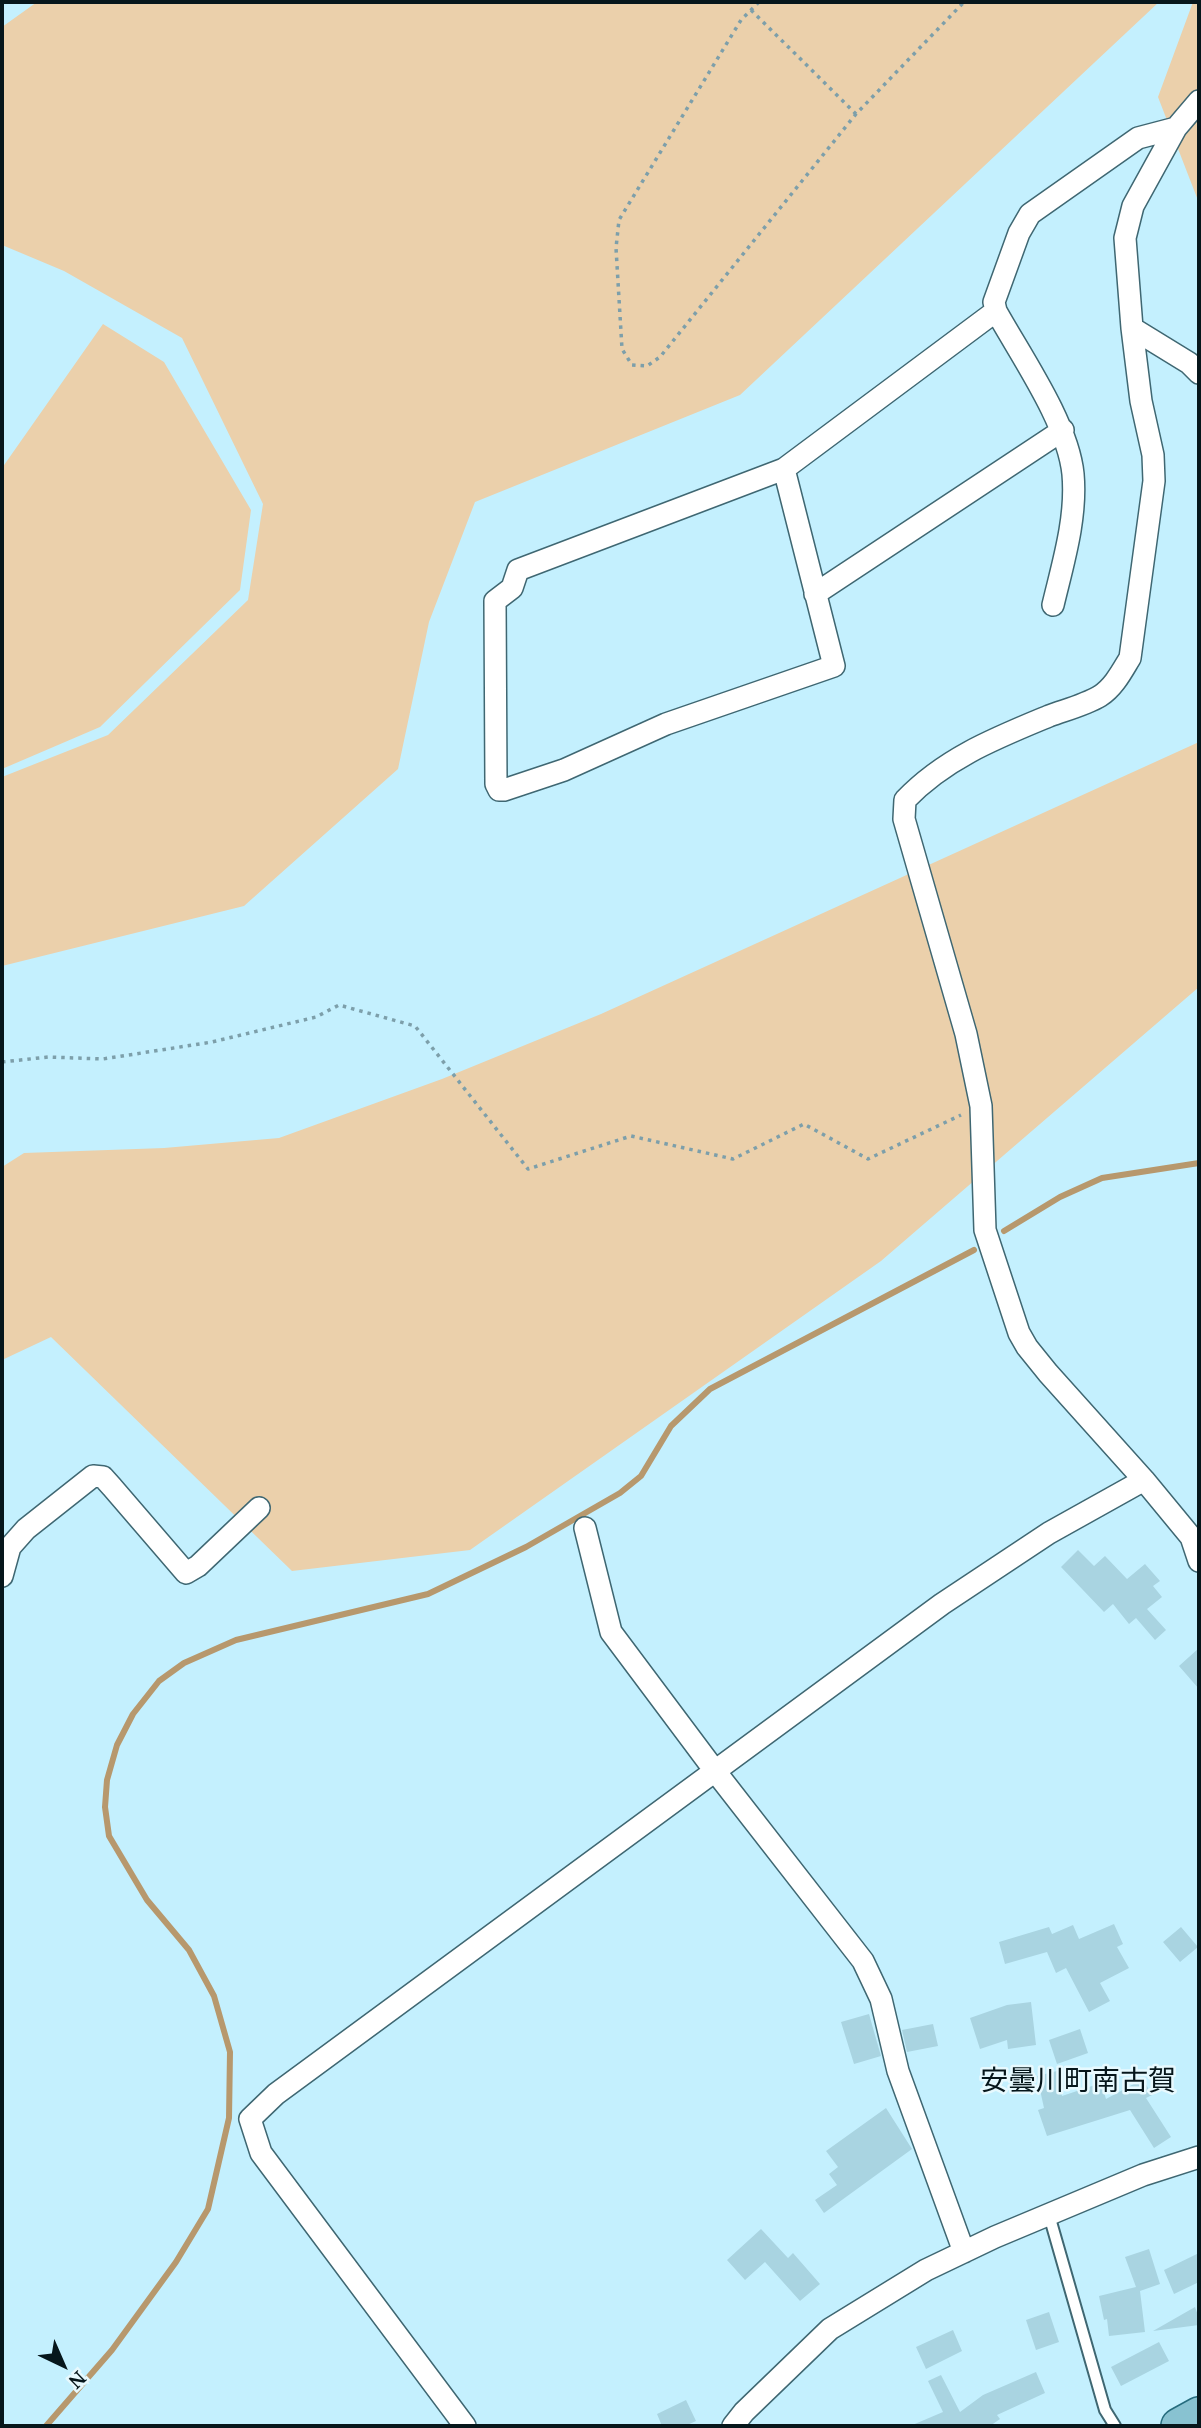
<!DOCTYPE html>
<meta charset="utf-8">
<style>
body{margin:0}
#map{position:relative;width:1201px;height:2428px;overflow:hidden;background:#c4f0fe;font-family:"Noto Serif",serif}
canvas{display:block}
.frame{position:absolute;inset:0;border:4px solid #06161b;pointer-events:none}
.north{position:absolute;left:28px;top:2330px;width:70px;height:70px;-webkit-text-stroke:5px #e7f9fe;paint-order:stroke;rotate:136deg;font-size:19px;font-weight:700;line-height:28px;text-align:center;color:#06161b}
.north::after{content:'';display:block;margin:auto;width:24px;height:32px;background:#06161b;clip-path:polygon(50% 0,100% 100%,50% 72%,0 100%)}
</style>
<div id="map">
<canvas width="1201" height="2428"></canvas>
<div class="frame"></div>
<div class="north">N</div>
</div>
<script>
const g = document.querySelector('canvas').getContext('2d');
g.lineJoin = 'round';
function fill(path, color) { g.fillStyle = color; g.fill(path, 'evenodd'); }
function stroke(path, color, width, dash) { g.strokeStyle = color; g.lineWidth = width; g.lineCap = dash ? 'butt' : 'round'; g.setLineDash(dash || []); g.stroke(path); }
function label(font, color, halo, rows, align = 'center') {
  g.font = font + ' "Noto Serif","Noto Sans JP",serif'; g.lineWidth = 5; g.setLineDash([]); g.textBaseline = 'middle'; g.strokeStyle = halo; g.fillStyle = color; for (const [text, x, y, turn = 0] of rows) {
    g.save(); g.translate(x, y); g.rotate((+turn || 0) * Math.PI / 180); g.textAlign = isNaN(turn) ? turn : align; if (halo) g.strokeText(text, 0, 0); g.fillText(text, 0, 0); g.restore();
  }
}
fill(new Path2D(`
 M 37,2 L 1159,2 L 740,395 L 475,502 L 429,622 L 398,769 L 244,906 L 2,966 L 2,777 L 108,735 L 248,600 L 263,504 L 182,338 L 64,271 L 2,245 L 2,27 Z
 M 1193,2 L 1199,2 L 1199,203 L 1158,97 Z
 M 103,324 L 164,362 L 251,510 L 240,590 L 100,727 L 2,769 L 2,468 Z
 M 1199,742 L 1199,987 L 881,1261 L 470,1550 L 292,1571 L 51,1337 L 2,1360 L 2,1167 L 24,1153 L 164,1148 L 279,1138 L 442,1079 L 601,1014 Z`), '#ebd0ab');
stroke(new Path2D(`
 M 1004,1231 L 1060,1197 L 1102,1178 L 1199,1163
 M 46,2426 L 112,2350 L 176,2262 L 208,2209 L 229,2118 L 230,2052 L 214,1996 L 189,1950 L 147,1900 L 109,1836 L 105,1807 L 107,1780 L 117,1745 L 133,1714 L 159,1681 L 184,1663 L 236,1640 L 428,1594 L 526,1547 L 620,1493 L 641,1476 L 671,1426 L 710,1389 L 974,1250`), '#b7986d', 6);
fill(new Path2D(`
 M 1078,1550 L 1094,1566 L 1105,1556 L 1127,1579 L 1145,1564 L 1160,1581 L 1153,1586 L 1162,1597 L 1147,1609 L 1166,1630 L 1155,1640 L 1136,1618 L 1129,1624 L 1113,1604 L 1104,1612 L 1061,1567 Z
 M 1199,1648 L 1199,1689 L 1179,1666 Z
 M 1114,1924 L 1123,1944 L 1117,1947 L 1129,1968 L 1100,1983 L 1110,2001 L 1089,2012 L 1066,1968 L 1056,1973 L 1047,1952 L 1005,1964 L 999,1942 L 1049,1927 L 1052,1934 L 1073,1925 L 1079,1939 Z
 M 1181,1927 L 1198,1947 L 1180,1962 L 1163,1942 Z
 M 1031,2002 L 1036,2045 L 1008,2049 L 1007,2040 L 980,2049 L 970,2018 L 1007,2005 Z
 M 869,2014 L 881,2056 L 854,2064 L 841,2022 Z
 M 933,2024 L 938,2046 L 907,2052 L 902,2030 Z
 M 1080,2029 L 1088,2053 L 1057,2064 L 1049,2040 Z
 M 1057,2071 L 1062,2096 L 1101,2083 L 1106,2099 L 1143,2079 L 1152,2095 L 1146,2098 L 1171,2137 L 1154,2148 L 1130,2110 L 1047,2136 L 1038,2110 L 1044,2108 L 1037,2076 Z
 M 886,2108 L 912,2149 L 824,2213 L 815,2200 L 837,2185 L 829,2174 L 838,2167 L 826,2151 Z
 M 761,2229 L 788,2258 L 793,2253 L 820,2284 L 800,2301 L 765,2262 L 745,2280 L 727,2260 Z
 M 1149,2249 L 1160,2284 L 1140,2291 L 1145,2332 L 1109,2336 L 1107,2319 L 1104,2320 L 1099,2296 L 1136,2287 L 1125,2257 Z
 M 1199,2253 L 1199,2282 L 1174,2294 L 1164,2270 Z
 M 1195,2307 L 1199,2318 L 1199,2325 L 1153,2331 Z
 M 1049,2312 L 1059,2342 L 1036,2350 L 1026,2320 Z
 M 953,2330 L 962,2351 L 926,2369 L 916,2347 Z
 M 1159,2342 L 1169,2361 L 1121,2386 L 1111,2367 Z
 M 1036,2372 L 1045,2393 L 997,2415 L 1000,2419 L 990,2426 L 910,2426 L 943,2412 L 928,2381 L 941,2375 L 960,2412 L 983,2395 Z
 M 686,2400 L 696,2421 L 685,2426 L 662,2426 L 657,2414 Z`), '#a9d4e1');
const service = new Path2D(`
 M 1049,2215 L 1105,2410 L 1115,2426`);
const minor = new Path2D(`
 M 1199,101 L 1176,128 L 1133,206 L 1125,238 L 1132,328 L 1141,401 L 1153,455 L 1154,481 L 1130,658 C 1122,671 1114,687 1100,696 C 1085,705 1065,710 1049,716 C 996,738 945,758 905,800 L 904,819 L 966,1034 L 981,1106 L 985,1230 L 1019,1333 L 1027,1347 L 1048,1373 L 1144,1480 L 1191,1537 L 1199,1561
 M 1132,328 L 1189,363 L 1199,373
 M 784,469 L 834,666 L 666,724 L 564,770 L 504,790 L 499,790 L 496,784 L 495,601 L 512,588 L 518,570 L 784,469 L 996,311
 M 815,594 L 1063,430
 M 1053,605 C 1063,563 1077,518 1073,474 C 1068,423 1021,356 996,311 L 994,302 L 1019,233 L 1030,214 L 1138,138 L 1176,128
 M 585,1528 L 611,1632 L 715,1771 L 863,1961 L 881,1999 L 898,2071 L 964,2252
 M 2,1576 L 10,1547 L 26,1529 L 93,1476 L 103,1477 L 112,1487 L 186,1573 L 198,1566 L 259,1508
 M 465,2426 L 261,2153 L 250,2119 L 276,2094 L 942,1604 L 1049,1533 L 1144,1480
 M 733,2426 L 744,2412 L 830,2329 L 926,2270 L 995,2237 L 1143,2175 L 1199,2157`);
const primary = new Path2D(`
 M 1179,2426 L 1199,2415`);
stroke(service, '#3f6772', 14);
stroke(minor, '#3f6772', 24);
stroke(primary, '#266c7e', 38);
stroke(new Path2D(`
 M 759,2 L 741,20 L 619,220 L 616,248 L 622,349 L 632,365 L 647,366 L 660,357 L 856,114 L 964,2
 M 751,10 L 856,114
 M 2,1062 L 48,1057 L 103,1059 L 212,1042 L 316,1017 L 339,1005 L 415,1026 L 528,1169 L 631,1136 L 733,1159 L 804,1124 L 868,1159 L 961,1115`), '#7d9faa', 3.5, [3.5, 5]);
stroke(service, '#fff', 10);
stroke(minor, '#fff', 21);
stroke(primary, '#88c2d1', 35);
label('28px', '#06161b', '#e7f9fe', [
 ["安曇川町南古賀",1078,2082]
]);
</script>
